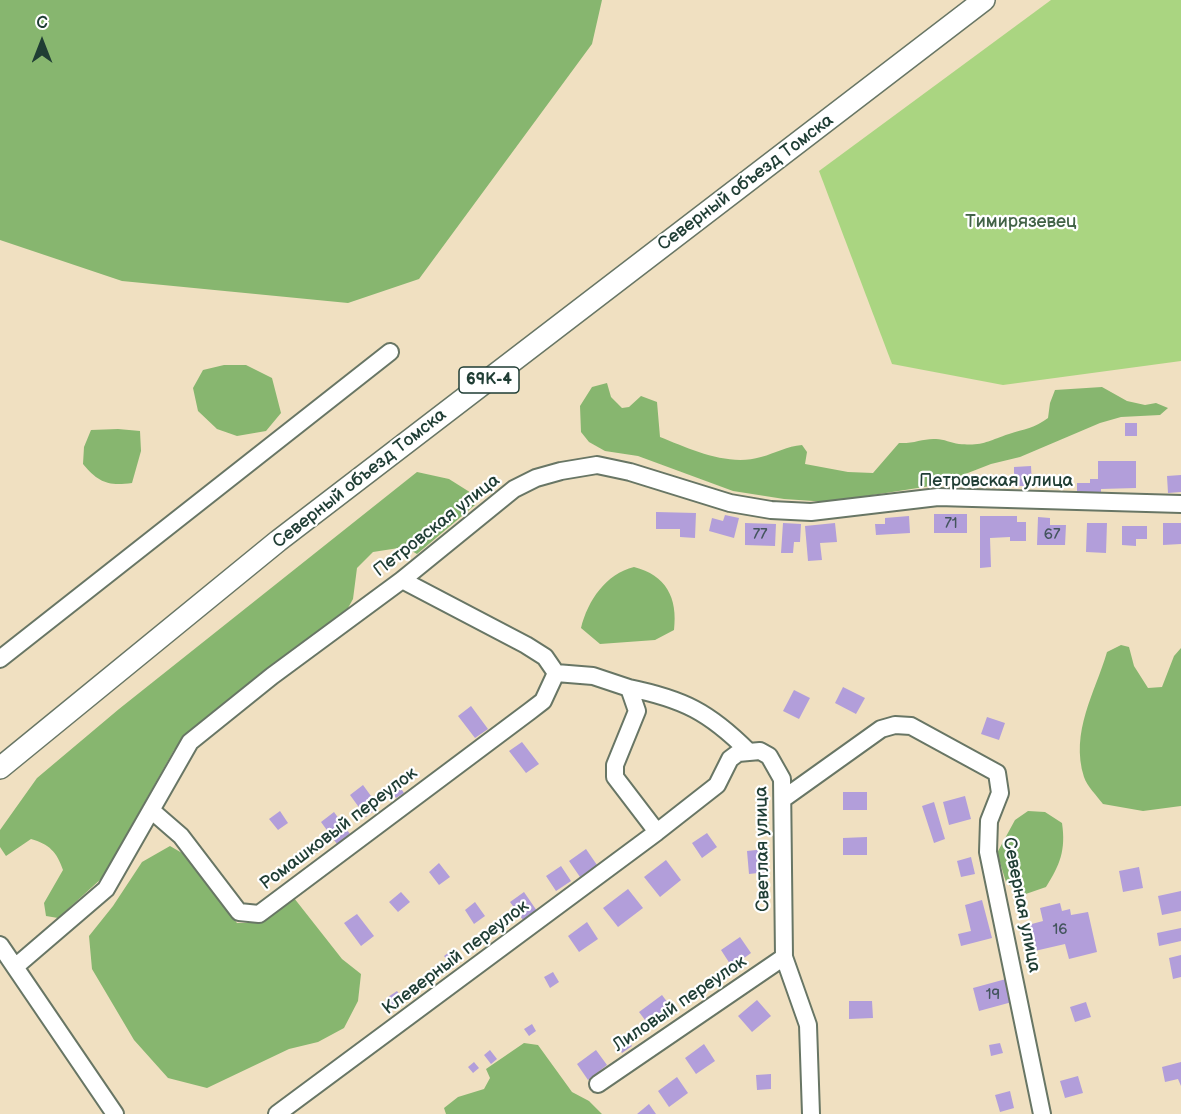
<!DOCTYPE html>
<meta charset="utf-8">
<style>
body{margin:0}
#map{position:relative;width:1181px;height:1114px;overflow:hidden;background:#f0e0c1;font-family:"Balsamiq Sans",sans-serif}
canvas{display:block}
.north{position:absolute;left:12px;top:12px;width:60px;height:60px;-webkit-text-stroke:4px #fff;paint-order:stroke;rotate:0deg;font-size:16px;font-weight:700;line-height:24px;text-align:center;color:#1f3d34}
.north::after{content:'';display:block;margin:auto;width:21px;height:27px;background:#1f3d34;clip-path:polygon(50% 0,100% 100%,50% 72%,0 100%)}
</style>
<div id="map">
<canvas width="1181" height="1114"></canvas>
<div class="north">С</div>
</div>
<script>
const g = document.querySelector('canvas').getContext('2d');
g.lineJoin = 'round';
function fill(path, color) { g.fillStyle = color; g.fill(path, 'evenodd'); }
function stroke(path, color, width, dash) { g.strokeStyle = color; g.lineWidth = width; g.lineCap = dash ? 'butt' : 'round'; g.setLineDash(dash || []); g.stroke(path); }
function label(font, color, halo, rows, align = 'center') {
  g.font = font + ' "Balsamiq Sans",sans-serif'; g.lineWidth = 4.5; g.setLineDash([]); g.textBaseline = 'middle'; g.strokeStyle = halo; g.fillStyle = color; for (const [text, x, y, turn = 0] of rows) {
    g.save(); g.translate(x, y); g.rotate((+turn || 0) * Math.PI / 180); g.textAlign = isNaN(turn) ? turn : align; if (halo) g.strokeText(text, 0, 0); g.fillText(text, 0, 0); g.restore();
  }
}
fill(new Path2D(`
 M 1051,0 L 1181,0 L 1181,361 L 1003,385 L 892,364 L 819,171 Z`), '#aad581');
fill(new Path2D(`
 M 0,0 L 602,0 L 592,44 L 419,279 L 348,303 L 122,281 L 0,240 Z
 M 224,365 L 246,365 L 272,378 L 281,413 L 266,431 L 237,436 L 217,429 L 198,411 L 193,388 L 203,370 Z
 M 607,383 L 611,397 L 622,408 L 629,407 L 641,396 L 657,402 L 660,437 C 690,449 728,467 761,457 C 776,453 787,446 802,445 L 807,452 L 805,464 L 848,472 L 873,473 L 899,443 C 913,444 924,438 936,439 C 944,439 951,443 959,444 C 985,446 987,441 1009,434 C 1024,429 1035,428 1048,418 L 1050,403 L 1055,390 L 1102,387 L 1127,401 L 1145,405 L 1156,403 L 1168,408 L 1160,415 L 1121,417 L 1100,423 L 1020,457 L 991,464 L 937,485 L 828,502 L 784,499 L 733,491 L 638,456 L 605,451 L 589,442 L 581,432 L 580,406 L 592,387 Z
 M 118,429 L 140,431 L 141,451 L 132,483 C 108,486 99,483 83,464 L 84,447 L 91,430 Z
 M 417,472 L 449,479 L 476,496 L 475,505 L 417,554 L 405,547 L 373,552 L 357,568 L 353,599 L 348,608 L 202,721 L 174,750 L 102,878 L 58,918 L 46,916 L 44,903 L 63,870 C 57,852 49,844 31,839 L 6,856 L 0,847 L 0,830 L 37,778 L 119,709 Z
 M 634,567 C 666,575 678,598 674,630 L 655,640 L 600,644 L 581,628 C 588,600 606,574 634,567 Z
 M 1121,645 L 1129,647 L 1134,666 L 1148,688 L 1162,687 L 1174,656 L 1181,648 L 1181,806 L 1143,811 L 1103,804 C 1097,796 1087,786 1084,777 C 1070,732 1095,693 1107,652 Z
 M 1028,811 L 1045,812 L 1062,823 C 1066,850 1060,865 1046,887 L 1020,896 L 1006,882 L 997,853 L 1015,820 Z
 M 170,846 L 182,853 L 237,923 L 257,923 L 294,898 L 342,959 L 361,974 L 358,1001 L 344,1028 L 318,1042 L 289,1049 L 207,1088 L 168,1078 L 134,1040 L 92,969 L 89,936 L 113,906 L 142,862 Z
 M 524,1043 L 538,1045 L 572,1092 L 589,1101 L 602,1114 L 446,1114 L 444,1108 L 458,1097 L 484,1089 L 490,1078 L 486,1069 Z`), '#87b66f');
fill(new Path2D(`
 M 1125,423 L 1137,423 L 1137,436 L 1125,436 Z
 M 1098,461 L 1136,461 L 1136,488 L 1101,489 L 1101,493 L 1077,493 L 1077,483 L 1090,483 L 1090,479 L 1098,479 Z
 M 1031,466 L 1032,486 L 1014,486 L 1014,467 Z
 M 1181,475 L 1181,492 L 1168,493 L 1167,476 Z
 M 656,512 L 696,513 L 695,538 L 680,537 L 680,529 L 656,529 Z
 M 934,514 L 967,514 L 967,533 L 934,533 Z
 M 725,515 L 739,518 L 734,538 L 709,531 L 712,518 L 723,521 Z
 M 909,516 L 910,533 L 876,535 L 875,524 L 885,524 L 885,518 Z
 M 980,516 L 1017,516 L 1017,522 L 1026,522 L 1026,541 L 1010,541 L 1010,537 L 990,538 L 991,567 L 980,568 Z
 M 1038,517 L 1050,518 L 1050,525 L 1066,525 L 1065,545 L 1037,545 Z
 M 745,523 L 776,524 L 775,546 L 745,545 Z
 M 783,523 L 801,524 L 800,542 L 794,542 L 793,553 L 781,553 Z
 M 835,523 L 837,542 L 820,543 L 822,560 L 808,561 L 805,526 Z
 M 1087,523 L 1107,523 L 1106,553 L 1086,552 Z
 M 1163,523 L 1181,523 L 1181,544 L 1163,545 Z
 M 1122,526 L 1147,526 L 1147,539 L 1136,539 L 1136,546 L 1122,545 Z
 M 843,687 L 865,698 L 856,714 L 835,703 Z
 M 794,690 L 810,698 L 799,719 L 783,711 Z
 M 471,706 L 488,729 L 475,738 L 458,716 Z
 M 987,717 L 1005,723 L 999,740 L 981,734 Z
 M 522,742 L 539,764 L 526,773 L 509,751 Z
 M 396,781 L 404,793 L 396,798 L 388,787 Z
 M 363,785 L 379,807 L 366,817 L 350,795 Z
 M 843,792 L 867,792 L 867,810 L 843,810 Z
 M 965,796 L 971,819 L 949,825 L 943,802 Z
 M 934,802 L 945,839 L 934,843 L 922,806 Z
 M 280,811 L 288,823 L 278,830 L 269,819 Z
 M 334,812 L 350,834 L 337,844 L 321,822 Z
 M 707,833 L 717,847 L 702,858 L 692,843 Z
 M 867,837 L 867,855 L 843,855 L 843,838 Z
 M 586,849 L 597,865 L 580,877 L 569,861 Z
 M 765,849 L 767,872 L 749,874 L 747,851 Z
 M 971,857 L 975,874 L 961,877 L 957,861 Z
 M 666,860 L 681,880 L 660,897 L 644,877 Z
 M 439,863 L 450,877 L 439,885 L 429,872 Z
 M 561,866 L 571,881 L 556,891 L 546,876 Z
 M 1139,867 L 1143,888 L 1123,892 L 1119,871 Z
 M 628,889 L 643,908 L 618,927 L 603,908 Z
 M 1181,891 L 1181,911 L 1162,915 L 1158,896 Z
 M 401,892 L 410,902 L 398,912 L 389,902 Z
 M 524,892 L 537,911 L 523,920 L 510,902 Z
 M 982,900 L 992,938 L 961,946 L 958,934 L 971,931 L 965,905 Z
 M 475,902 L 485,916 L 474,924 L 465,910 Z
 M 1060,903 L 1062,911 L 1070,909 L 1071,915 L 1088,912 L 1097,952 L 1069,959 L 1065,944 L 1026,953 L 1022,936 L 1030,934 L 1028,925 L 1043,921 L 1040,908 Z
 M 357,914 L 374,936 L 361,946 L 344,923 Z
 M 587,922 L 598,939 L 579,952 L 568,936 Z
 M 1181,928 L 1181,941 L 1159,946 L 1157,933 Z
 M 740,937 L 751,953 L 732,967 L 721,950 Z
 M 453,949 L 461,960 L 452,966 L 444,956 Z
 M 1181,955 L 1181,977 L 1173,979 L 1169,958 Z
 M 553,972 L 559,982 L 550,988 L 544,977 Z
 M 1006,979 L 1012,1002 L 979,1011 L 973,988 Z
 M 397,991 L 404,1001 L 392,1009 L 385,999 Z
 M 662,995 L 674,1011 L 651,1028 L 639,1012 Z
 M 757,1000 L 771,1016 L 752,1032 L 738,1016 Z
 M 849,1001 L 872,1001 L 873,1018 L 849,1019 Z
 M 1086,1002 L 1091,1017 L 1075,1022 L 1070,1007 Z
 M 532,1024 L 536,1031 L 529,1036 L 524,1029 Z
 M 625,1037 L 632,1046 L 622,1053 L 615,1044 Z
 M 1000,1043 L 1003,1053 L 991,1056 L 989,1045 Z
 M 704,1044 L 715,1061 L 696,1074 L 685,1058 Z
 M 490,1050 L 497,1059 L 491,1064 L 484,1055 Z
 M 596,1050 L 607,1065 L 588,1080 L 577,1064 Z
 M 474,1062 L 479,1068 L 473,1073 L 468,1067 Z
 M 1181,1062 L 1181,1086 L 1178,1079 L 1165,1082 L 1162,1067 Z
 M 771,1074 L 771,1089 L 757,1090 L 756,1075 Z
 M 1078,1076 L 1083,1093 L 1065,1098 L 1060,1081 Z
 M 677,1077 L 688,1093 L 669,1107 L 658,1091 Z
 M 1010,1091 L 1014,1108 L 1000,1112 L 995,1095 Z
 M 649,1104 L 656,1114 L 637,1114 Z`), '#b29eda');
const minor = new Path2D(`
 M 402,580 L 526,645 L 545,657 L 556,673 L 593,676 L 629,688 L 637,711 L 615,765 L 615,777 L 657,832 L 717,785 L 730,759 L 738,753 L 760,751 L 769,756 L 782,779 L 784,957 L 808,1025 L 811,1114
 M 0,659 L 390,352
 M 629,688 C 683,699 709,712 748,751
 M 783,799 L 881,729 L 895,725 L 911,726 L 997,773 L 1000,793 L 989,821 L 988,852 L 1042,1114
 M 151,810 L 181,836 L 239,912 L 259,914 L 530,711 L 543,701 L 556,673
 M 0,945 L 115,1114
 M 15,967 L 106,889 L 190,742 L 272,676 L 402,580 L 514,489 L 536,478 L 561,471 L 597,465 L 630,472 L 730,503 L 771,510 L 811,512 L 938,497 L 1181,504
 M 598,1084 L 784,957
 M 277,1114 L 657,832`);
const major = new Path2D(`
 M 0,768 L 278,541 L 984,0`);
stroke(minor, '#687665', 20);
stroke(major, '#687665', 24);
stroke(minor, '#fff', 16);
stroke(major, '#fff', 21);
label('15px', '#44555e', null, [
 ["71",951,524],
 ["77",760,535],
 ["67",1052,535],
 ["16",1060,930],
 ["19",993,995]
]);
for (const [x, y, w] of [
 [489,380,60]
]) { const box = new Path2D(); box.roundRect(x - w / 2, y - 13, w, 26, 4.5); g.fillStyle = '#fff'; g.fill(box); stroke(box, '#1f3d34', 1.5); }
label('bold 16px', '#1f3d34', null, [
 ["69К-4",489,380]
]);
label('18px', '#1f3d34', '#fff', [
 ["Северный объезд Томска",746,183,-37],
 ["Северный объезд Томска",360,479,-38],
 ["Петровская улица",996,481],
 ["Петровская улица",437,526,-38],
 ["Ромашковый переулок",339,829,-37],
 ["Светлая улица",763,849,-91],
 ["Северная улица",1021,905,79],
 ["Клеверный переулок",456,958,-37],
 ["Лиловый переулок",680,1004,-34]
]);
label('18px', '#426347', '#fff', [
 ["Тимирязевец",1021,222]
]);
</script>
